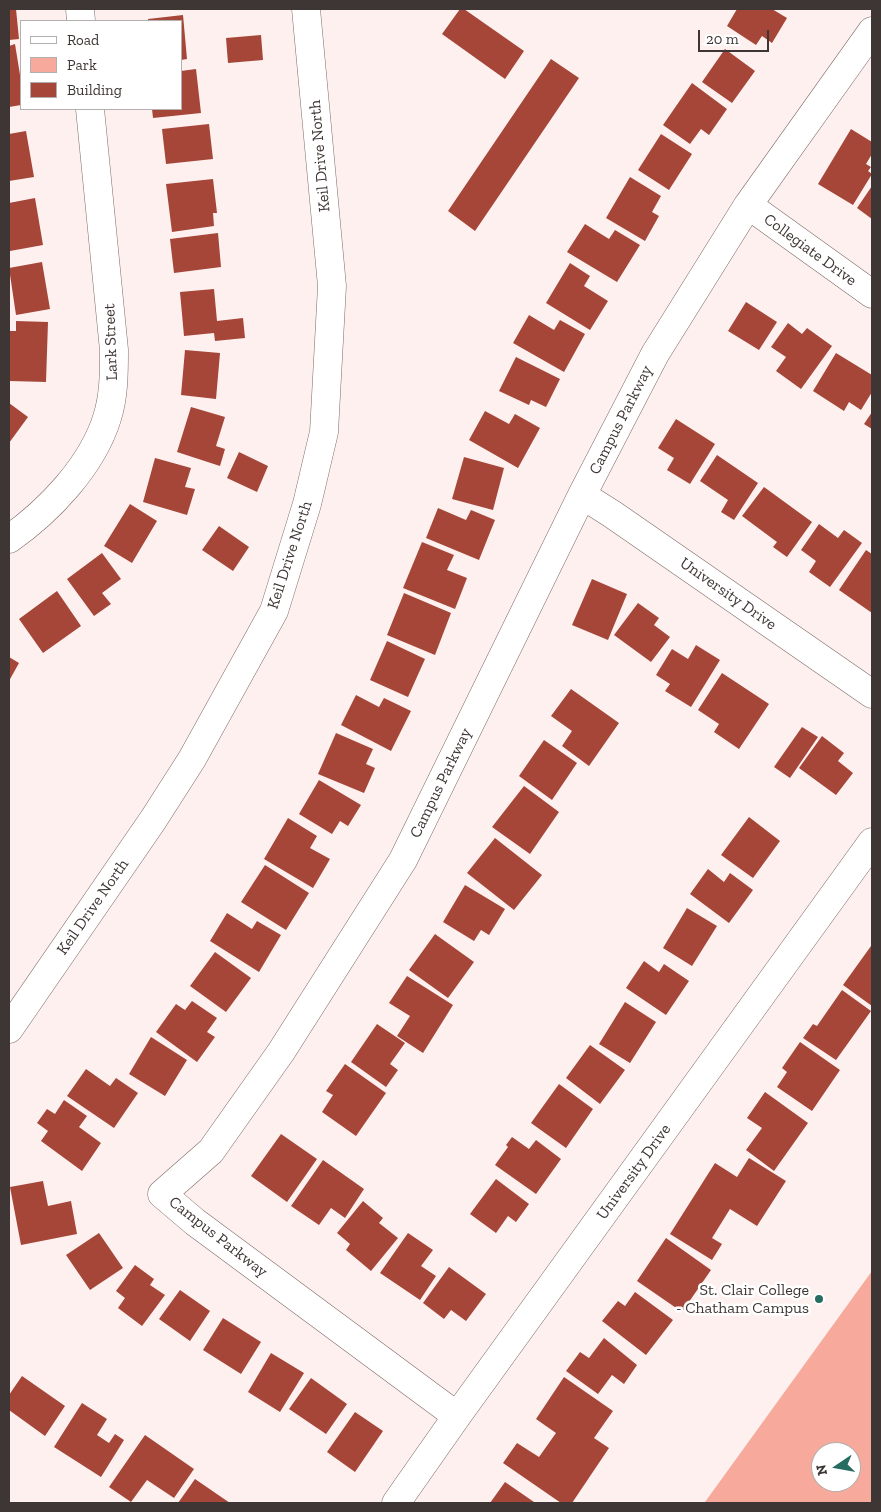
<!DOCTYPE html>
<style>
body{margin:0}
#map{position:relative;width:881px;height:1512px;overflow:hidden;background:#fdf0ee;font-family:"Zilla Slab",serif}
canvas{display:block}
.frame{position:absolute;inset:0;border:10px solid #3e3634;pointer-events:none}
.legend{position:absolute;left:20px;top:20px;width:162px;height:90px;box-sizing:border-box;background:#fff;border:1px solid #b2afae;margin:0;padding:6px 9px;list-style:none;font-size:15px;color:#3e3634}
.legend li{display:flex;align-items:center;gap:10px;height:25px}
.legend b{width:25px;border:1px solid #b2afae}
.north{position:absolute;left:811px;top:1442px;width:50px;height:50px;box-sizing:border-box;background:#fff;border:1px solid #b2afae;border-radius:50%;rotate:258deg;font-size:14px;font-weight:700;line-height:20px;text-align:center;color:#3e3634}
.north::after{content:'';display:block;margin:auto;width:18px;height:22px;background:#266c60;clip-path:polygon(50% 0,100% 100%,50% 72%,0 100%)}
.scale{position:absolute;left:698px;top:30px;width:71px;height:22px;box-sizing:border-box;border:2px solid #3e3634;border-top:0;padding-left:6px;font-size:15px;line-height:18px;white-space:nowrap;color:#3e3634;-webkit-text-stroke:4px #fff;paint-order:stroke}
</style>
<div id="map">
<canvas width="881" height="1512"></canvas>
<div class="frame"></div>
<ul class="legend">
<li><b style="height:6px;background:#fff"></b>Road</li>
<li><b style="height:14px;background:#f7a99c"></b>Park</li>
<li><b style="height:14px;background:#a54639"></b>Building</li>
</ul>
<div class="north">N</div>
<div class="scale">20 m</div>
</div>
<script>
const g = document.querySelector('canvas').getContext('2d');
g.lineJoin = 'round';
function fill(path, color) { g.fillStyle = color; g.fill(path, 'evenodd'); }
function stroke(path, color, width, dash) { g.strokeStyle = color; g.lineWidth = width; g.lineCap = dash ? 'butt' : 'round'; g.setLineDash(dash || []); g.stroke(path); }
function label(font, color, halo, rows, align = 'center') {
  g.font = font + ' "Zilla Slab",serif'; g.lineWidth = 5; g.setLineDash([]); g.textBaseline = 'middle'; g.strokeStyle = halo; g.fillStyle = color; for (const [text, x, y, turn = 0] of rows) {
    g.save(); g.translate(x, y); g.rotate((+turn || 0) * Math.PI / 180); g.textAlign = isNaN(turn) ? turn : align; if (halo) g.strokeText(text, 0, 0); g.fillText(text, 0, 0); g.restore();
  }
}
fill(new Path2D(`
 M 872,1271 L 872,1503 L 707,1503 L 705,1502 ZM 821,1452 L 851,1452 L 851,1482 L 821,1482 Z`), '#f7a99c');
fill(new Path2D(`
 M 9,9 L 16,9 L 19,39 L 9,40 Z
 M 460,9 L 464,9 L 524,51 L 505,79 L 442,34 Z
 M 737,9 L 772,9 L 787,18 L 772,43 L 762,36 L 756,45 L 727,26 Z
 M 183,15 L 187,59 L 181,60 L 181,21 L 148,21 L 148,19 Z
 M 261,35 L 263,60 L 228,63 L 226,38 Z
 M 15,44 L 21,81 L 21,105 L 9,107 L 9,46 Z
 M 725,49 L 755,71 L 732,103 L 702,82 Z
 M 551,59 L 579,78 L 475,231 L 448,211 Z
 M 196,69 L 201,113 L 153,118 L 152,109 L 181,109 L 181,71 Z
 M 692,83 L 727,109 L 709,135 L 701,129 L 690,144 L 663,125 Z
 M 209,124 L 213,159 L 166,164 L 162,129 Z
 M 851,129 L 872,142 L 872,154 L 866,164 L 871,167 L 868,171 L 872,174 L 853,205 L 818,184 Z
 M 26,131 L 34,177 L 9,181 L 9,134 Z
 M 661,134 L 692,154 L 669,190 L 638,170 Z
 M 630,177 L 661,196 L 652,212 L 659,216 L 645,241 L 606,218 Z
 M 213,179 L 217,213 L 213,213 L 214,226 L 172,232 L 166,184 Z
 M 872,186 L 872,219 L 857,208 Z
 M 35,198 L 43,245 L 10,251 L 9,203 Z
 M 585,224 L 609,239 L 615,230 L 640,245 L 617,282 L 567,252 Z
 M 218,233 L 221,267 L 174,273 L 170,239 Z
 M 42,262 L 50,309 L 16,315 L 9,268 Z
 M 570,263 L 590,276 L 584,286 L 608,301 L 590,330 L 546,303 Z
 M 214,289 L 217,321 L 243,318 L 245,338 L 215,341 L 214,333 L 184,336 L 180,292 Z
 M 746,302 L 777,322 L 759,350 L 728,331 Z
 M 529,315 L 554,330 L 560,320 L 585,334 L 564,372 L 513,343 Z
 M 16,321 L 48,322 L 46,382 L 10,381 L 9,331 L 16,331 Z
 M 788,323 L 802,334 L 807,328 L 832,346 L 801,389 L 776,371 L 786,357 L 771,347 Z
 M 185,350 L 220,353 L 216,399 L 181,395 Z
 M 836,353 L 872,375 L 872,392 L 861,410 L 849,402 L 844,411 L 813,391 Z
 M 516,357 L 560,379 L 546,407 L 531,400 L 529,405 L 499,391 Z
 M 9,403 L 28,417 L 9,443 Z
 M 191,407 L 225,417 L 216,446 L 225,449 L 220,466 L 177,452 Z
 M 485,411 L 509,424 L 515,414 L 540,428 L 518,468 L 469,440 Z
 M 872,412 L 872,429 L 864,424 Z
 M 676,419 L 715,444 L 690,484 L 667,470 L 674,458 L 658,448 Z
 M 239,452 L 268,466 L 257,492 L 227,478 Z
 M 717,455 L 758,483 L 734,520 L 721,512 L 728,500 L 700,481 Z
 M 464,457 L 504,468 L 493,510 L 452,499 Z
 M 155,458 L 191,468 L 185,487 L 195,489 L 187,515 L 143,502 Z
 M 764,487 L 812,522 L 787,557 L 773,547 L 777,542 L 742,516 Z
 M 130,504 L 157,521 L 132,563 L 104,546 Z
 M 438,508 L 466,520 L 471,510 L 495,520 L 479,560 L 426,538 Z
 M 819,524 L 838,538 L 844,530 L 862,543 L 830,587 L 809,572 L 816,561 L 801,550 Z
 M 219,526 L 249,547 L 233,571 L 202,550 Z
 M 422,542 L 454,555 L 447,570 L 467,578 L 455,609 L 403,588 Z
 M 866,550 L 872,554 L 872,613 L 839,590 Z
 M 102,553 L 121,579 L 102,593 L 111,604 L 94,616 L 67,579 Z
 M 592,579 L 627,594 L 608,640 L 572,625 Z
 M 57,591 L 81,626 L 43,653 L 19,619 Z
 M 404,593 L 451,613 L 435,655 L 387,635 Z
 M 638,603 L 659,618 L 654,625 L 670,637 L 651,662 L 614,635 Z
 M 387,641 L 425,659 L 408,697 L 370,680 Z
 M 696,645 L 720,660 L 691,707 L 665,691 L 670,684 L 656,675 L 672,649 L 688,659 Z
 M 9,657 L 19,663 L 9,681 Z
 M 722,673 L 769,704 L 739,749 L 714,732 L 719,724 L 698,710 Z
 M 571,689 L 619,723 L 589,766 L 562,746 L 572,731 L 551,716 Z
 M 356,695 L 379,707 L 384,698 L 411,711 L 391,751 L 341,725 Z
 M 802,727 L 818,737 L 790,778 L 774,767 Z
 M 336,733 L 373,749 L 366,764 L 375,768 L 364,793 L 318,774 Z
 M 822,736 L 844,753 L 838,761 L 853,773 L 836,795 L 799,768 Z
 M 544,740 L 577,763 L 552,800 L 519,776 Z
 M 319,780 L 361,805 L 348,826 L 340,821 L 332,834 L 299,814 Z
 M 524,786 L 559,812 L 530,854 L 492,827 Z
 M 749,817 L 780,841 L 753,878 L 721,855 Z
 M 288,818 L 317,836 L 310,848 L 330,859 L 313,888 L 264,859 Z
 M 495,838 L 542,875 L 514,910 L 467,873 Z
 M 265,865 L 309,893 L 286,930 L 241,902 Z
 M 708,869 L 724,882 L 730,873 L 753,890 L 729,923 L 690,894 Z
 M 465,885 L 505,909 L 489,935 L 481,930 L 474,941 L 443,922 Z
 M 687,908 L 717,926 L 692,966 L 663,948 Z
 M 227,913 L 252,929 L 257,921 L 281,935 L 259,972 L 210,941 Z
 M 435,934 L 474,962 L 448,998 L 409,970 Z
 M 871,946 L 872,947 L 872,1006 L 843,985 Z
 M 215,952 L 251,978 L 226,1012 L 190,986 Z
 M 644,961 L 659,972 L 664,964 L 689,981 L 666,1015 L 626,988 Z
 M 407,976 L 453,1005 L 423,1053 L 397,1036 L 410,1016 L 389,1003 Z
 M 842,990 L 871,1011 L 836,1060 L 803,1038 L 813,1024 L 817,1026 Z
 M 192,1001 L 217,1018 L 207,1032 L 215,1037 L 197,1062 L 156,1032 L 176,1004 L 185,1010 Z
 M 625,1002 L 656,1022 L 630,1063 L 599,1044 Z
 M 377,1024 L 405,1043 L 390,1064 L 398,1070 L 386,1087 L 351,1062 Z
 M 151,1037 L 187,1060 L 165,1096 L 129,1074 Z
 M 800,1042 L 840,1070 L 812,1111 L 777,1087 L 787,1072 L 782,1068 Z
 M 590,1045 L 625,1070 L 600,1104 L 566,1078 Z
 M 345,1064 L 386,1093 L 356,1136 L 322,1112 L 333,1095 L 326,1091 Z
 M 86,1069 L 110,1086 L 116,1078 L 138,1093 L 114,1128 L 67,1096 Z
 M 559,1084 L 593,1109 L 566,1148 L 531,1123 Z
 M 765,1092 L 808,1123 L 774,1171 L 746,1150 L 762,1128 L 747,1118 Z
 M 64,1100 L 87,1116 L 79,1127 L 101,1143 L 82,1171 L 41,1141 L 48,1131 L 37,1123 L 47,1109 L 55,1114 Z
 M 281,1134 L 317,1159 L 287,1202 L 251,1176 Z
 M 512,1137 L 529,1149 L 536,1140 L 561,1159 L 536,1194 L 495,1165 L 508,1147 L 506,1145 Z
 M 749,1158 L 786,1181 L 757,1226 L 730,1209 L 712,1238 L 722,1244 L 712,1260 L 670,1234 L 715,1163 L 737,1177 Z
 M 323,1160 L 364,1189 L 345,1218 L 331,1208 L 319,1225 L 291,1206 Z
 M 496,1179 L 529,1204 L 516,1222 L 508,1216 L 496,1233 L 470,1214 Z
 M 43,1181 L 48,1206 L 71,1201 L 77,1234 L 21,1245 L 10,1187 Z
 M 363,1201 L 383,1218 L 379,1223 L 398,1238 L 371,1271 L 346,1250 L 350,1244 L 337,1233 Z
 M 99,1233 L 123,1268 L 90,1290 L 66,1255 Z
 M 408,1233 L 433,1250 L 421,1266 L 436,1276 L 420,1300 L 380,1273 Z
 M 666,1238 L 711,1270 L 682,1312 L 637,1281 Z
 M 135,1265 L 154,1279 L 150,1285 L 165,1295 L 142,1326 L 118,1308 L 125,1298 L 116,1291 Z
 M 449,1267 L 486,1294 L 466,1321 L 451,1310 L 444,1319 L 423,1303 Z
 M 180,1290 L 210,1311 L 190,1341 L 159,1319 Z
 M 635,1292 L 673,1320 L 646,1355 L 602,1321 L 618,1301 L 625,1306 Z
 M 223,1318 L 261,1342 L 241,1374 L 203,1350 Z
 M 604,1338 L 637,1365 L 624,1384 L 612,1375 L 598,1394 L 566,1371 L 580,1352 L 589,1358 Z
 M 271,1353 L 304,1373 L 280,1412 L 248,1392 Z
 M 22,1376 L 65,1406 L 45,1436 L 9,1410 L 9,1395 Z
 M 564,1377 L 613,1411 L 594,1438 L 609,1448 L 572,1503 L 561,1503 L 503,1463 L 517,1443 L 539,1457 L 556,1433 L 536,1419 Z
 M 311,1378 L 347,1404 L 326,1434 L 289,1409 Z
 M 82,1403 L 107,1419 L 97,1435 L 109,1443 L 115,1434 L 124,1440 L 101,1477 L 54,1447 Z
 M 355,1412 L 383,1431 L 355,1472 L 327,1452 Z
 M 145,1435 L 194,1469 L 174,1498 L 147,1480 L 131,1502 L 109,1487 Z
 M 195,1479 L 230,1503 L 178,1503 Z
 M 505,1482 L 534,1502 L 533,1503 L 490,1503 Z`), '#a54639');
const street = new Path2D(`
 M 80,9 L 81,21
 M 748,205 L 872,294
 M 582,495 L 612,514 L 872,694
 M 9,539 C 49,511 92,466 107,418 C 114,396 114,373 114,350 L 90,109
 M 457,1416 L 195,1222 L 162,1194 L 211,1151 L 281,1052 L 403,860 L 582,495 L 655,354 L 748,205 L 872,31
 M 396,1503 L 457,1416 L 872,842`);
const secondary = new Path2D(`
 M 9,1029 L 153,820 L 192,759 L 274,611 L 307,504 L 324,432 L 332,286 L 306,9`);
stroke(street, '#7c6a67', 29);
stroke(secondary, '#7c6a67', 29);
stroke(street, '#fff', 28);
stroke(secondary, '#fff', 28);
for (const [x, y, r, color] of [
 [819,1299,5,"#266c60"]
]) { const dot = new Path2D(); dot.arc(x, y, r, 0, 2 * Math.PI); g.fillStyle = color; g.fill(dot); stroke(dot, '#fff', 2); }
label('16px', '#3e3634', '#fff', [
 ["Keil Drive North",320,156,-95],
 ["Collegiate Drive",810,250,36],
 ["Lark Street",111,342,-92],
 ["Campus Parkway",621,420,-63],
 ["Keil Drive North",290,555,-72],
 ["University Drive",728,594,35],
 ["Campus Parkway",441,783,-64],
 ["Keil Drive North",93,907,-55],
 ["University Drive",634,1172,-54],
 ["Campus Parkway",218,1237,38]
]);
label('16px', '#3e3634', '#fff', [
 ["St. Clair College",809,1290],
 ["- Chatham Campus",809,1308]
], 'right');
</script>
